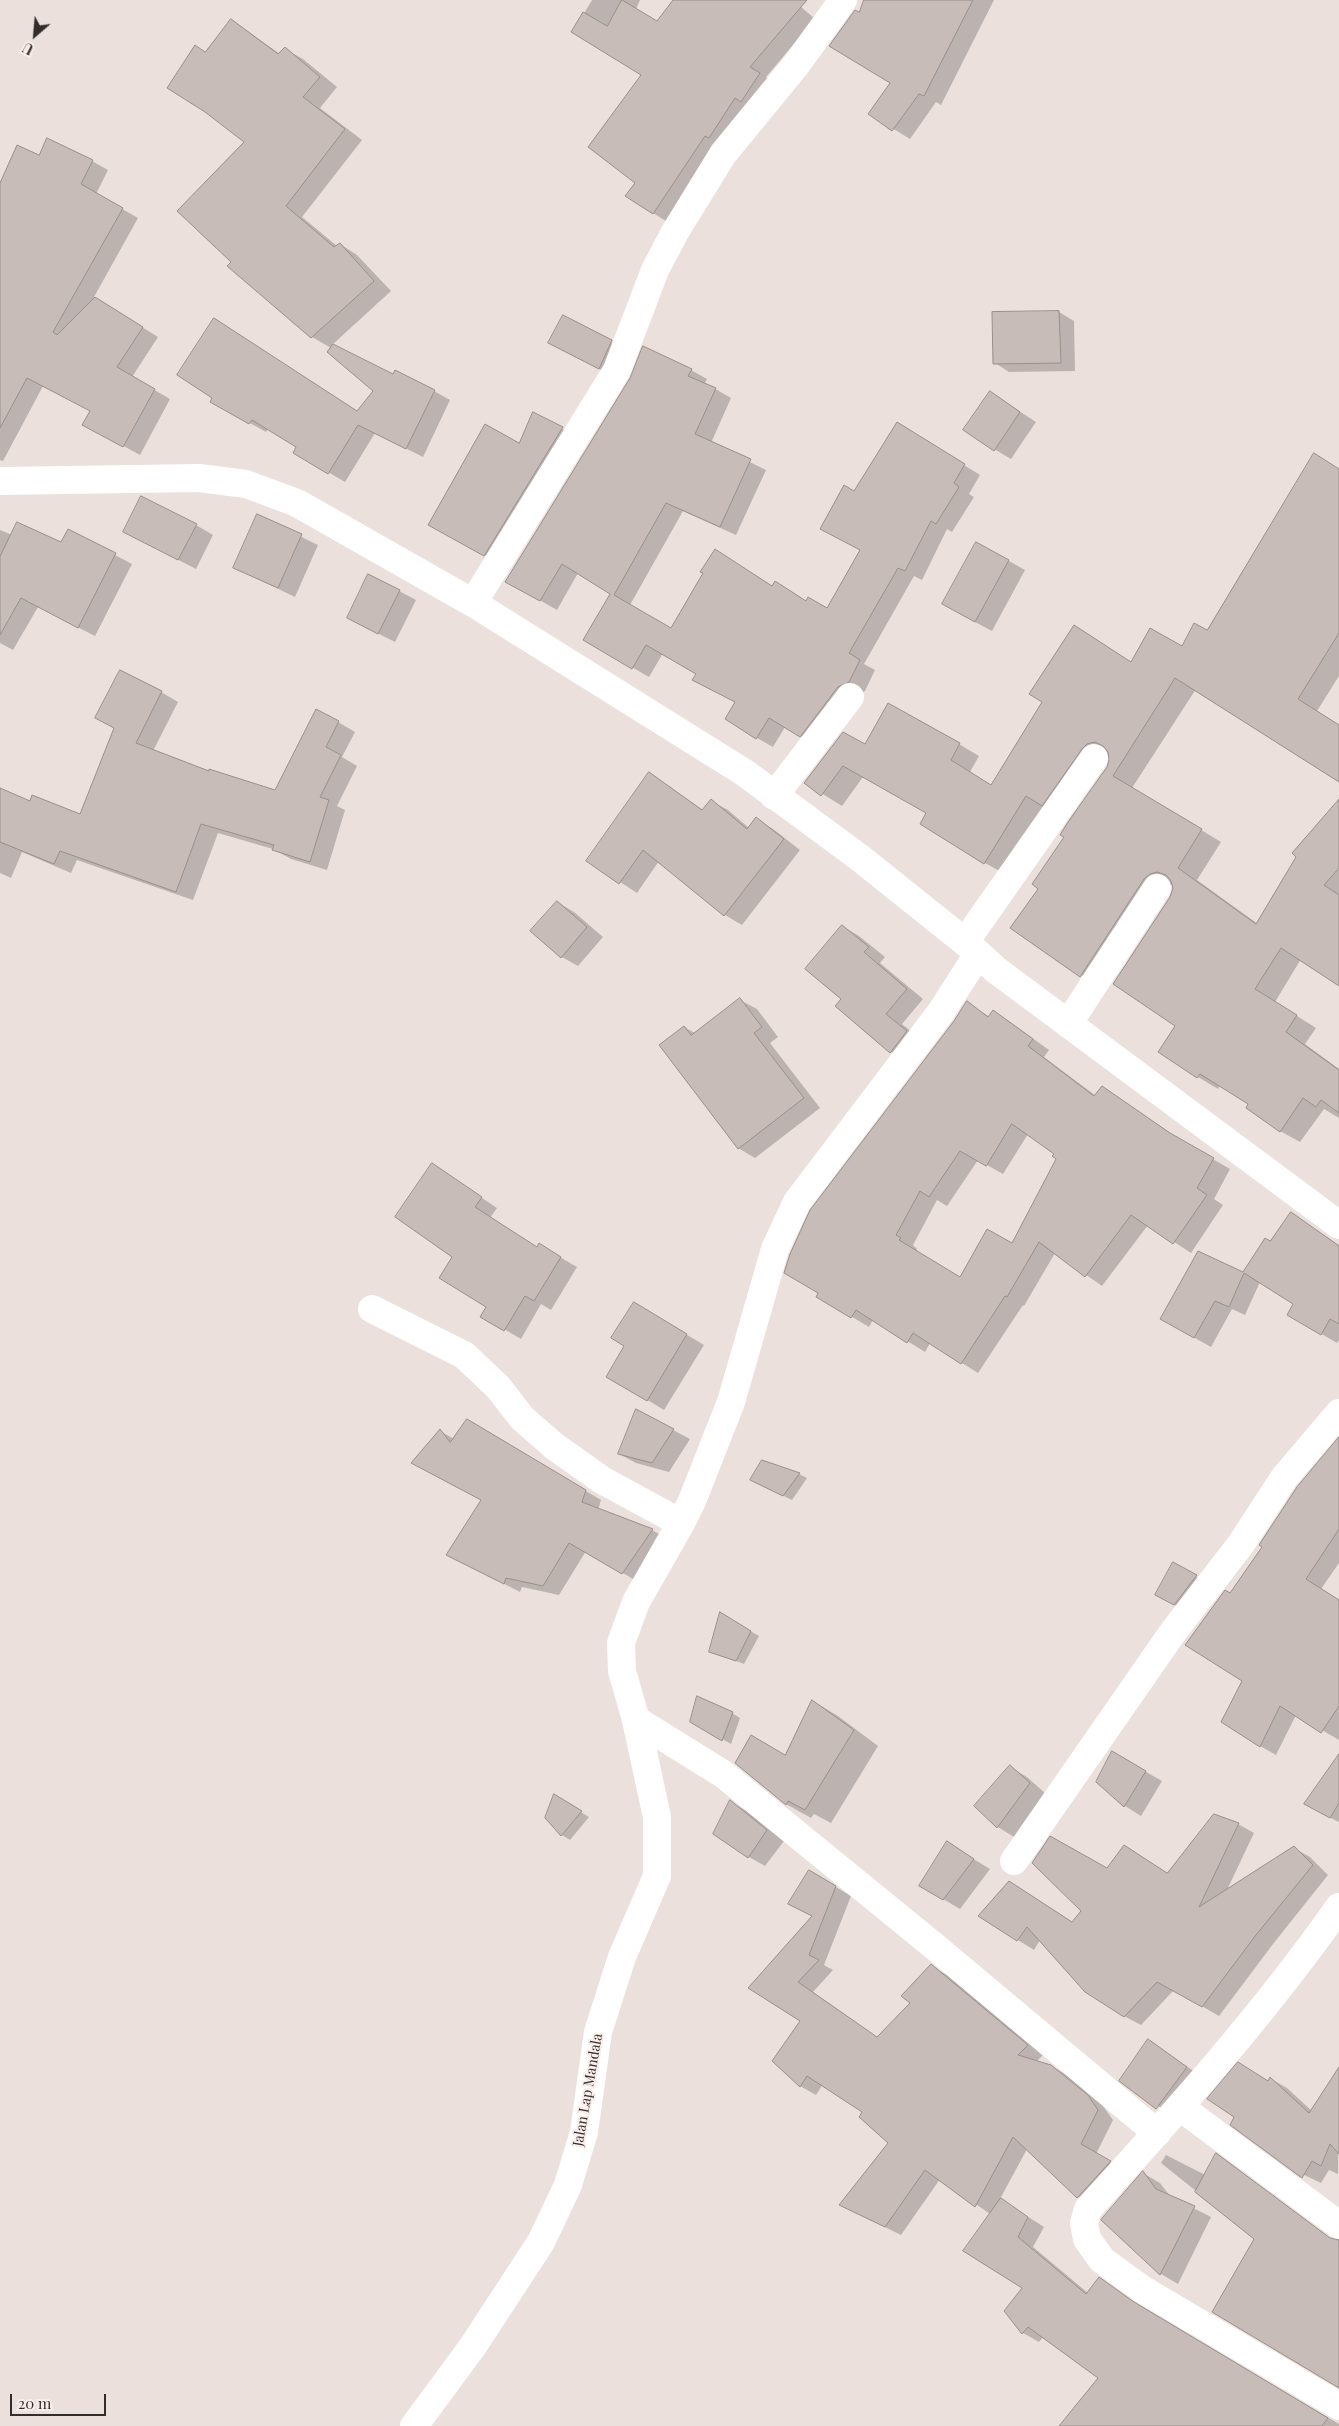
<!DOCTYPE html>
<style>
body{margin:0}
#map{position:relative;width:1339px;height:2426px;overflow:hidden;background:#ebe0dc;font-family:"Playfair Display",serif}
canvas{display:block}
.north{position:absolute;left:10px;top:10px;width:50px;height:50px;-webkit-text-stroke:4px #f8ede9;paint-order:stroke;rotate:207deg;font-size:14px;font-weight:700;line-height:20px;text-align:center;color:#322d2c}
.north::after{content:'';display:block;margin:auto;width:18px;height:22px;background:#322d2c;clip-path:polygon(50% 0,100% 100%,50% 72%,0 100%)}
.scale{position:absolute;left:10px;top:2394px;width:96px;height:22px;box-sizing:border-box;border:2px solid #322d2c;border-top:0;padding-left:6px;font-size:15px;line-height:18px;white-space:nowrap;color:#322d2c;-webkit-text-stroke:4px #f8ede9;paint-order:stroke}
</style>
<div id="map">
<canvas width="1339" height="2426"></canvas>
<div class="north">U</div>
<div class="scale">20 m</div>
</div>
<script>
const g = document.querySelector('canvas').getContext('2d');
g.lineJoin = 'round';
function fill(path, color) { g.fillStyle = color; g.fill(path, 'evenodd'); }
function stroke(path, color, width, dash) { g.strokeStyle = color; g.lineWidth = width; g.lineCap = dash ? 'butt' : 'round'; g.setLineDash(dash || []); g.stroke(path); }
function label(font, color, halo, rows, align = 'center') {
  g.font = font + ' "Playfair Display",serif'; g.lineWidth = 4; g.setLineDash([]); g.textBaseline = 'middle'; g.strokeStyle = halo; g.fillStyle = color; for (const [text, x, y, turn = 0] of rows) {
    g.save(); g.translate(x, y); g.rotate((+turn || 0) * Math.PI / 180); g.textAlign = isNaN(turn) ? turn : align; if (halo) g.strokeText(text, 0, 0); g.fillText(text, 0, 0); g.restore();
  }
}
fill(new Path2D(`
 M 592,0 L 640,0 L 636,9 L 658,23 L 675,0 L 793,0 L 815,19 L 766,77 L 776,84 L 669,223 L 653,213 L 636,182 L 643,74 L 573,32 Z
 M 865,0 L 994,0 L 941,105 L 936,102 L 910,139 L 869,114 L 891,83 L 859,14 Z
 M 232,20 L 280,54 L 285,49 L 303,59 L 337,87 L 320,108 L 362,140 L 302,217 L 337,246 L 340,244 L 357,255 L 391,291 L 332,345 L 394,376 L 434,391 L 450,400 L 423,457 L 375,433 L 345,482 L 294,452 L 298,446 L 268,429 L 266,432 L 212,402 L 358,412 L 374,390 L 331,348 L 312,337 L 233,262 L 246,142 L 205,53 Z
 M 39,157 L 92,161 L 108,170 L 96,194 L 138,218 L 94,297 L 158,337 L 132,377 L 170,399 L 140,455 L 100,433 L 91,411 L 43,386 L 3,461 L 0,460 L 0,186 Z
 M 1059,312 L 1074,321 L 1075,371 L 1009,372 L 995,363 Z
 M 611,342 L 628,351 L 616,378 L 567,352 Z
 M 691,370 L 707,379 L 705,383 L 731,398 L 711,443 L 766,470 L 736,535 L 683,511 L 630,605 L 672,630 L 773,587 L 827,610 L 861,550 L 854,493 L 913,433 L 980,475 L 969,494 L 974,497 L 952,532 L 947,529 L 922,580 L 914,576 L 864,664 L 875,670 L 865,691 L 854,696 L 816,745 L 785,727 L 773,747 L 757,738 L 726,719 L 737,702 L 697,673 L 663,653 L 649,677 L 585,640 L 611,594 L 578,573 L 557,610 L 506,581 Z
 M 990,392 L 1036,422 L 1011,459 L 994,449 Z
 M 533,414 L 577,436 L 499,563 L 430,525 L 519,444 Z
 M 1339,469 L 1339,676 L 1317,711 L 1339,725 L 1339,781 L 1196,689 L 1132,788 L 1221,842 L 1197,880 L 1258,924 L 1339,800 L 1339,984 L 1301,959 L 1275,1002 L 1316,1028 L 1305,1044 L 1339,1069 L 1339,1118 L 1324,1109 L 1300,1142 L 1280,1131 L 1250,1104 L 1220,1085 L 1218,1089 L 1198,1077 L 1159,1051 L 1177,1026 L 1171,897 L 1173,885 L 1170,885 L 1101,988 L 1011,928 L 1040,889 L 1066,837 L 1108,767 L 1110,755 L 1102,760 L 1005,874 L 985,863 L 928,813 L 863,777 L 842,806 L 805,783 L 866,746 L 959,744 L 979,756 L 970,772 L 992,786 L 1043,701 L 1075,627 L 1132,663 L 1182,648 L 1208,632 Z
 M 258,516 L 318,545 L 295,597 L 235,568 Z
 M 196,525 L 213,535 L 196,569 L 124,532 Z
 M 0,530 L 12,535 L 61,544 L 68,530 L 132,564 L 95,636 L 38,607 L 13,650 L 0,643 Z
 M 977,543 L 1025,570 L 992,631 L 960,614 Z
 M 399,591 L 416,600 L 395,642 L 365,627 Z
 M 161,692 L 178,702 L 153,751 L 209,773 L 276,792 L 338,722 L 355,732 L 342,757 L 357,766 L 337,806 L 345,810 L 327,870 L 291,859 L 273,849 L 218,833 L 193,900 L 77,860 L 71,873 L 22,852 L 11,878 L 0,873 L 0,789 L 30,803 L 80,816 Z
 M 649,773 L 703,810 L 711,801 L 728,810 L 749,828 L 756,819 L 773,829 L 800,850 L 742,925 L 725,915 L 659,861 L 637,893 L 588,861 Z
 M 557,902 L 574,912 L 603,937 L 578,966 L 562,957 Z
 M 842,926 L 859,936 L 885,957 L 880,963 L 923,999 L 902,1024 L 923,1041 L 908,1061 L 891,1052 L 836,1006 L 842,999 Z
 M 740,1000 L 757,1009 L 778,1037 L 770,1043 L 820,1108 L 755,1158 L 738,1148 L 684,1027 L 695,1033 Z
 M 967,1003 L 990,1017 L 994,1012 L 1010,1022 L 1049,1050 L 1044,1057 L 1096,1096 L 1102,1087 L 1185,1143 L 1230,1169 L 1214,1199 L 1223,1205 L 1191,1253 L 1148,1225 L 1102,1286 L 1055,1253 L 1024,1306 L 1023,1305 L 978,1373 L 930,1343 L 925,1352 L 873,1320 L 869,1327 L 817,1296 L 955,1022 ZM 1028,1134 L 1055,1154 L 1057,1158 L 1012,1245 L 960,1278 L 916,1251 L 917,1249 L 913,1245 L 937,1200 L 947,1206 L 978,1160 L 1003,1174 Z
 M 433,1165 L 497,1208 L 490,1218 L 538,1248 L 539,1245 L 577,1267 L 551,1310 L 541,1304 L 521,1339 L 482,1316 L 488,1306 Z
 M 1292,1214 L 1339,1245 L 1339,1340 L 1337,1343 L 1289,1315 L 1295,1304 L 1260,1282 L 1245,1315 L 1232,1309 L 1211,1347 L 1161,1319 L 1199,1252 L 1244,1273 L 1266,1240 L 1271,1243 Z
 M 634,1303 L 704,1345 L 664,1410 L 608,1376 L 626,1346 Z
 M 467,1420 L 601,1500 L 598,1510 L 652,1530 L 668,1539 L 638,1582 L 586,1551 L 559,1595 L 522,1587 L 520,1592 L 463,1563 L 482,1500 L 440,1431 L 454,1439 Z
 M 673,1430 L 690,1439 L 669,1472 L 636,1463 L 619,1454 Z
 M 1339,1439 L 1339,1563 L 1321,1589 L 1339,1601 L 1339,1740 L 1296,1715 L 1276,1755 L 1260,1746 L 1244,1681 L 1231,1595 Z
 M 799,1474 L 807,1478 L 792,1500 L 759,1484 Z
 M 1173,1564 L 1204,1581 L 1182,1609 L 1156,1595 Z
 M 721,1614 L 759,1636 L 744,1664 L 710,1651 Z
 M 813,1701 L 838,1716 L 878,1746 L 831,1823 L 814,1814 L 811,1818 L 786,1804 L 786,1757 Z
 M 732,1713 L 740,1718 L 731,1744 L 691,1721 Z
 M 1113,1753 L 1162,1781 L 1141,1816 L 1125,1806 L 1098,1782 Z
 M 1010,1767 L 1027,1777 L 1046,1794 L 1014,1837 L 998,1827 Z
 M 1339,1767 L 1339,1822 L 1322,1814 Z
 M 555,1796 L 589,1817 L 570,1840 L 562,1835 L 547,1817 Z
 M 731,1802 L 748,1812 L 784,1841 L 765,1866 L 749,1857 Z
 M 1238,1824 L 1254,1833 L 1227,1890 L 1294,1848 L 1310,1857 L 1328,1875 L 1273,1944 L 1219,2016 L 1174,1990 L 1141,2025 L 1124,2016 L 1040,1940 L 1034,1950 L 979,1916 L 1073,1923 L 1108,1870 L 1168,1874 Z
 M 947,1843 L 990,1869 L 960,1909 L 943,1899 Z
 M 809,1871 L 851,1896 L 824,1965 L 833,1970 L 813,1992 L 878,2038 L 912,2003 L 931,1966 L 947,1975 L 1043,2055 L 1036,2062 L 1051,2066 L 1067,2075 L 1103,2106 L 1113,2120 L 1096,2154 L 1125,2171 L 1094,2206 L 1078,2197 L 1027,2149 L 1000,2199 L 1044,2227 L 1033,2247 L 1088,2293 L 1099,2279 L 1150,2313 L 1339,2424 L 1339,2426 L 1061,2426 L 1100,2378 L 1043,2337 L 1039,2342 L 1023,2333 L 1024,2288 L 990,2214 L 940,2179 L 901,2235 L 856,2213 L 890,2143 L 864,2112 L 823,2084 L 816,2095 L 800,2086 L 802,2020 L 750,1987 L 813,1916 Z
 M 1148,2041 L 1203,2077 L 1174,2117 L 1121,2080 Z
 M 1271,2079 L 1287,2088 L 1312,2111 L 1339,2097 L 1338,2174 L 1329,2170 L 1321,2183 L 1302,2174 L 1269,2082 Z
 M 1166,2155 L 1339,2243 L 1339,2386 L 1256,2239 L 1161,2163 Z
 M 1143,2173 L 1160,2183 L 1170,2196 L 1211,2217 L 1178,2284 L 1161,2274 L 1103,2220 Z`), '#0003');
const building = new Path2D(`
 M 622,0 L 657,21 L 673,0 L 807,0 L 750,67 L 760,73 L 741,102 L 735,98 L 709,138 L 705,136 L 653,214 L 625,196 L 635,183 L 588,147 L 641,75 L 571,32 L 583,12 L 607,26 Z
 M 864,0 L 973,0 L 924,96 L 919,94 L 892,131 L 868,114 L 890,83 L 829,46 L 855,10 L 859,12 Z
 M 231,19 L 278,54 L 285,47 L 320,77 L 303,97 L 345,129 L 286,206 L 334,247 L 340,243 L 374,281 L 311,338 L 227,266 L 231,262 L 177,211 L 244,142 L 205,112 L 167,88 L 195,45 L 205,52 Z
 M 47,138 L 93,160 L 81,184 L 123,208 L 53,332 L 57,335 L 95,297 L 143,327 L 117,367 L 155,389 L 123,447 L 82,425 L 90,411 L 27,378 L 0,428 L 0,183 L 17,145 L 39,155 Z
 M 1059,311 L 1061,363 L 993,364 L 992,312 Z
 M 563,315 L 612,340 L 599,369 L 548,343 Z
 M 214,318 L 357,411 L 373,391 L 327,352 L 333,344 L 393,374 L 395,370 L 435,390 L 406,449 L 358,425 L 328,474 L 293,453 L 296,447 L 252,420 L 249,424 L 210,402 L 212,398 L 177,375 Z
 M 643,346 L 692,369 L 688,376 L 716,388 L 695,434 L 751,459 L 720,527 L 666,503 L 614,595 L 671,628 L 703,573 L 700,572 L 715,549 L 772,586 L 775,581 L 806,601 L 808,597 L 827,608 L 860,550 L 820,529 L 844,485 L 854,491 L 897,422 L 965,464 L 954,483 L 959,487 L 936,524 L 931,521 L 905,571 L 898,568 L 849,653 L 860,660 L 849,682 L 838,687 L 800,737 L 769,718 L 756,739 L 725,719 L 735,702 L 692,680 L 696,674 L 646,645 L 632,669 L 583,640 L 610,594 L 562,564 L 540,601 L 505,582 L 630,378 Z
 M 990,391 L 1020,412 L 994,451 L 963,430 Z
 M 533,412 L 563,427 L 484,556 L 428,525 L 485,424 L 519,443 Z
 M 1314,453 L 1339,469 L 1339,633 L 1298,699 L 1339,725 L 1339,782 L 1175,678 L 1113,776 L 1202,829 L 1178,868 L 1256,924 L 1296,857 L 1292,853 L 1339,799 L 1339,868 L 1324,885 L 1339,895 L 1339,986 L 1281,948 L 1255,989 L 1297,1015 L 1286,1032 L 1339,1070 L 1339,1113 L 1321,1100 L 1316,1107 L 1303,1098 L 1280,1132 L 1246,1108 L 1248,1104 L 1200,1074 L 1197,1078 L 1158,1052 L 1175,1026 L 1113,984 L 1170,897 L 1173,888 L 1171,881 L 1166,875 L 1157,872 L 1150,874 L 1144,879 L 1080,977 L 1010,928 L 1038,889 L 1032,884 L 1064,837 L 1060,835 L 1068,822 L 1107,767 L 1109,760 L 1108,752 L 1103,746 L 1095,742 L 1087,744 L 1082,749 L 1042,806 L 1026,796 L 984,864 L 920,824 L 926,813 L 843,766 L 821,796 L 804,783 L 843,732 L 865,744 L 888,703 L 960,743 L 951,760 L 991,785 L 1042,702 L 1029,694 L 1074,625 L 1131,662 L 1150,628 L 1182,646 L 1194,623 L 1207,630 Z
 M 141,496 L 197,524 L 178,560 L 123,532 Z
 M 257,514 L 302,534 L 278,588 L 233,568 Z
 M 17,522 L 61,542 L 68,529 L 116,553 L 78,628 L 21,598 L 0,635 L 0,557 Z
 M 976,542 L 1009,560 L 975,622 L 942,604 Z
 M 368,574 L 400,590 L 378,634 L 347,618 Z
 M 120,670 L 162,691 L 136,743 L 209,771 L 209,769 L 275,790 L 316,709 L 339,721 L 326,747 L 341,755 L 320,797 L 329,800 L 310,862 L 272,850 L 274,845 L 201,824 L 176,892 L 60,851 L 54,864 L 0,842 L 0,788 L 30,801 L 32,795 L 80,814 L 114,728 L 95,718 Z
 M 649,772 L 702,810 L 711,799 L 747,829 L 756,817 L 784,839 L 724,916 L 643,850 L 619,884 L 586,861 Z
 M 557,901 L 587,927 L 561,958 L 530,931 Z
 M 842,925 L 869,947 L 864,952 L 907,989 L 886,1014 L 907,1031 L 890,1053 L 835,1006 L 841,999 L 805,969 Z
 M 740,998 L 762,1027 L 754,1033 L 804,1098 L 738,1149 L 659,1045 L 684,1026 L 691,1035 Z
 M 967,1001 L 988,1017 L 993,1010 L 1033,1039 L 1028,1046 L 1094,1096 L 1102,1086 L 1170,1133 L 1214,1158 L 1197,1188 L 1207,1195 L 1173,1244 L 1131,1215 L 1085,1277 L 1039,1242 L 1007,1297 L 1005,1296 L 961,1364 L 913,1333 L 907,1343 L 856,1310 L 851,1318 L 816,1297 L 818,1293 L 784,1273 L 790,1254 L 810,1210 L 954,1021 ZM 1012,1124 L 1054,1154 L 1052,1156 L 1056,1159 L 1012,1243 L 987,1229 L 960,1277 L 899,1240 L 901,1238 L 896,1235 L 920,1191 L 929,1197 L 960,1151 L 986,1166 Z
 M 432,1163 L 482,1197 L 475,1207 L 537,1247 L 539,1243 L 561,1257 L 534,1301 L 525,1296 L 504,1331 L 480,1317 L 486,1307 L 439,1278 L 452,1257 L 395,1217 Z
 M 1291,1212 L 1339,1246 L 1339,1324 L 1330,1319 L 1321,1335 L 1287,1315 L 1293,1304 L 1244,1273 L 1229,1307 L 1215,1301 L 1194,1338 L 1160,1319 L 1198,1251 L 1243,1272 L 1265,1238 L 1270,1241 Z
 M 634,1302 L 687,1334 L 647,1401 L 606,1377 L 624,1346 L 611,1338 Z
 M 636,1409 L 674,1429 L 652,1463 L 618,1454 Z
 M 467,1419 L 586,1490 L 582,1502 L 653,1529 L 622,1574 L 569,1543 L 543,1586 L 506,1578 L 504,1584 L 446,1555 L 481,1500 L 411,1463 L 440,1429 L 450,1442 Z
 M 1339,1437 L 1339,1529 L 1306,1579 L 1339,1600 L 1339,1706 L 1321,1733 L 1280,1706 L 1260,1747 L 1221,1722 L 1242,1681 L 1185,1645 L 1225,1590 L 1230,1593 L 1262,1547 L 1259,1545 L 1297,1487 Z
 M 762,1460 L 800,1473 L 783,1496 L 750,1480 Z
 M 1173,1562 L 1197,1575 L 1174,1605 L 1155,1595 Z
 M 720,1612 L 751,1631 L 736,1661 L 709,1652 Z
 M 697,1696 L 733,1712 L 722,1741 L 690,1722 Z
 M 812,1700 L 854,1730 L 805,1810 L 788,1801 L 786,1805 L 735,1763 L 751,1735 L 785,1755 Z
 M 1112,1751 L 1146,1771 L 1124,1807 L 1096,1782 Z
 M 1339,1754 L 1339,1803 L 1330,1818 L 1304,1804 Z
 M 1010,1765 L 1030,1783 L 997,1828 L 974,1806 Z
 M 554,1794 L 582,1811 L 561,1836 L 545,1818 Z
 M 730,1800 L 767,1830 L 748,1858 L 713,1834 Z
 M 1214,1814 L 1239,1823 L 1199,1907 L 1294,1846 L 1313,1865 L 1256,1935 L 1202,2007 L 1157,1982 L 1124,2017 L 1085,1992 L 1027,1927 L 1017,1941 L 978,1916 L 1009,1881 L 1072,1922 L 1081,1911 L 1032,1863 L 1050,1836 L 1107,1868 L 1124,1845 L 1167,1873 Z
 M 947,1841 L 974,1859 L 943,1900 L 919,1886 Z
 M 809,1870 L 836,1886 L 809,1955 L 819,1960 L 798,1982 L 877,2037 L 910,2003 L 901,1996 L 931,1964 L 1028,2045 L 1018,2055 L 1051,2065 L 1088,2095 L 1098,2110 L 1081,2144 L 1111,2161 L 1077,2198 L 1013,2137 L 975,2207 L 925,2170 L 885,2227 L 839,2205 L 888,2143 L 859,2117 L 862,2112 L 807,2076 L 800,2087 L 772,2061 L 800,2021 L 748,1988 L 812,1916 L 788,1904 Z
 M 1148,2039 L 1187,2067 L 1156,2109 L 1119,2081 Z
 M 1238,2062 L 1268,2081 L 1270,2077 L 1309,2113 L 1339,2067 L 1339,2154 L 1330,2144 L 1321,2166 L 1312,2161 L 1302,2178 L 1230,2125 L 1234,2117 L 1207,2099 Z
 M 1216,2153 L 1330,2238 L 1339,2240 L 1339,2388 L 1212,2312 L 1254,2239 L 1195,2192 Z
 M 1143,2171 L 1156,2189 L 1195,2206 L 1160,2275 L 1101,2220 Z
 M 1001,2198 L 1028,2217 L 1018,2237 L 1086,2294 L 1099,2277 L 1134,2302 L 1328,2418 L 1322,2426 L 1059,2426 L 1098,2378 L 1028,2327 L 1022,2334 L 1004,2311 L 1022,2288 L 963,2251 Z`);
fill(building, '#c7bcb8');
stroke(building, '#998f8a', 1);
stroke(new Path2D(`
 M 0,481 L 199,478 L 246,484 L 297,503 L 473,603 L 745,773 L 860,858 L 965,942 L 996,970 L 1339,1225
 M 473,603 L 617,370 L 655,270 L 675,232 L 723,154 L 796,65 L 843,0
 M 774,796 L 850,697
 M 965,942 L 1094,758
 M 978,954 L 941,1012 L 797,1202 L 775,1249 L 731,1402 L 692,1501 L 681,1523 L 636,1602 L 621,1643 L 622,1671 L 636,1720 L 723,1774 L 934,1946 L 1157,2133
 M 1068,1024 L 1157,888
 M 372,1309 L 464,1355 L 498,1387 L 522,1418 L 554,1446 L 602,1480 L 681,1523
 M 1014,1861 L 1173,1632 L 1241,1544 L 1284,1478 L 1339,1413
 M 1339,1907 C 1264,2014 1176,2112 1088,2209 L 1084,2223 L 1087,2239 L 1102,2260 L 1142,2289 L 1339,2406
 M 1180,2107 L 1339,2225
 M 414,2426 L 473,2346 L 541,2242 L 568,2185 L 584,2132 L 598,2032 L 622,1957 L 657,1876 L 657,1817 L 636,1720`), '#fff', 28);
label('14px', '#322d2c', '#f8ede9', [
 ["Jalan Lap Mandala",588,2090,-80]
]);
</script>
